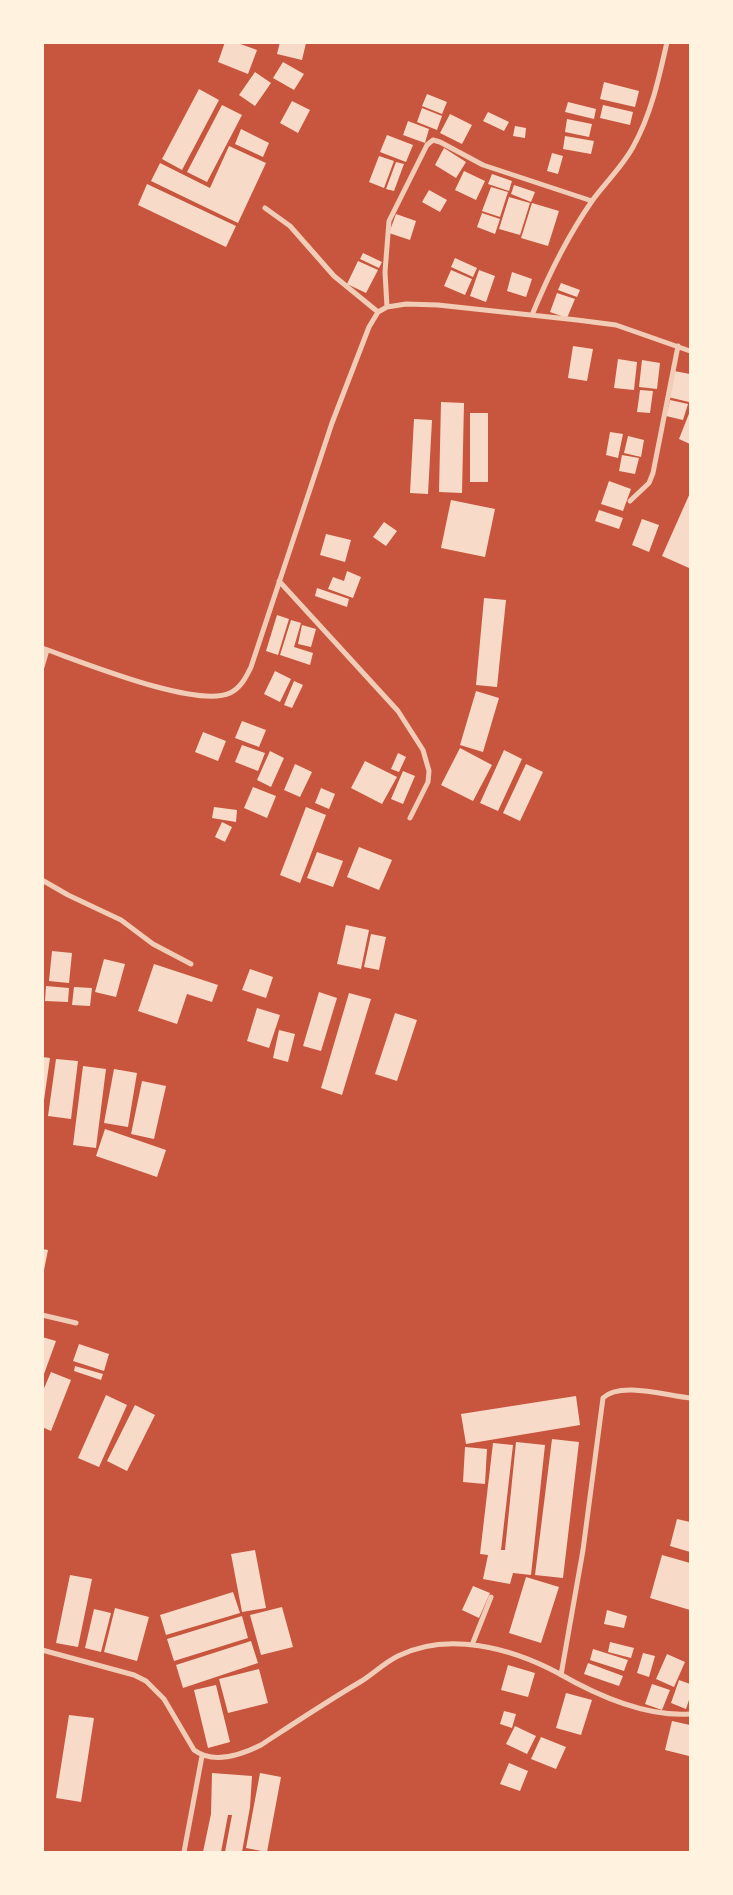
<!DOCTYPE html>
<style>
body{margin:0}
#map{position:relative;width:733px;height:1895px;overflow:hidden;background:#c8553d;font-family:Cabin,sans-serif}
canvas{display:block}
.frame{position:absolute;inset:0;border:44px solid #fff3e0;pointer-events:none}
</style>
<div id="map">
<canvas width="733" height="1895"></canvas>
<div class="frame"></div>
</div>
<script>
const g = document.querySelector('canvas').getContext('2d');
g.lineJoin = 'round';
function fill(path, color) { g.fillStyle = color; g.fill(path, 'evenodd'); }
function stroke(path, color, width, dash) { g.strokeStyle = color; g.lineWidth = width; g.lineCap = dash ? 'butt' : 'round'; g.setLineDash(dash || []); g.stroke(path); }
fill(new Path2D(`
 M 225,42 L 235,42 L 257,50 L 248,74 L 218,62 Z
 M 280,42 L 306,43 L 302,60 L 277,54 Z
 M 283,62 L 304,74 L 294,90 L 273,78 Z
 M 255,72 L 271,83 L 255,106 L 239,95 Z
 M 604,82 L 639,91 L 635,107 L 600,99 Z
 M 199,89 L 219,100 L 182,170 L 162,159 Z
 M 427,94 L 447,102 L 442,114 L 422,106 Z
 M 292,101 L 310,110 L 298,133 L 280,123 Z
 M 568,102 L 596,109 L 594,119 L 565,112 Z
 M 222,105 L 242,115 L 207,182 L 187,172 Z
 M 603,105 L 633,112 L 630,125 L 600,118 Z
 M 422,108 L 442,116 L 437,130 L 417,122 Z
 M 488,112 L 509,122 L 504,131 L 483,121 Z
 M 450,114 L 472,125 L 462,144 L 440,133 Z
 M 567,119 L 592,124 L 589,137 L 565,132 Z
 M 408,121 L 429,129 L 425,143 L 403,135 Z
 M 515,126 L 526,128 L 525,138 L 513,136 Z
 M 241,129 L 269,143 L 263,157 L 235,144 Z
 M 387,135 L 413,145 L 406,162 L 380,152 Z
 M 565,136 L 594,141 L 591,154 L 563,149 Z
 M 229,146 L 266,163 L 238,223 L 151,181 L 160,163 L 210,188 Z
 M 444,148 L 466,162 L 456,178 L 435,165 Z
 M 552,153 L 563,156 L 558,174 L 547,171 Z
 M 379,156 L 394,161 L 384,188 L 369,182 Z
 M 396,162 L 404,164 L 394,191 L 386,189 Z
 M 464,171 L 485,181 L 476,200 L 455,190 Z
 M 492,174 L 512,181 L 509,191 L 488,184 Z
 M 147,184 L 236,226 L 226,247 L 138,205 Z
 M 514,185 L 535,192 L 531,202 L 511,194 Z
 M 491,187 L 508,192 L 500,217 L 482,211 Z
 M 429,190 L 447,200 L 440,212 L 422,202 Z
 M 509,197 L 530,203 L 520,235 L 499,229 Z
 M 532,203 L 559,211 L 548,246 L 521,238 Z
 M 482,213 L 500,219 L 495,234 L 477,227 Z
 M 396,214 L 416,221 L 410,240 L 389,233 Z
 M 363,253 L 382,262 L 379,268 L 360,259 Z
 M 455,258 L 477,268 L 473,277 L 451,267 Z
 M 358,261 L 378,270 L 366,293 L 347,284 Z
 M 451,270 L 472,279 L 465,295 L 444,286 Z
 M 479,270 L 495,276 L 486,302 L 470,296 Z
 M 512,272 L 532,279 L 526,297 L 507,291 Z
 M 561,283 L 580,290 L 577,297 L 558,290 Z
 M 557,293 L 575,299 L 567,318 L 550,312 Z
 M 573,346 L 593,349 L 587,381 L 568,378 Z
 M 618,359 L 637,362 L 634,390 L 614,388 Z
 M 642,360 L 660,363 L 657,389 L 639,387 Z
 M 674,371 L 690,374 L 689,402 L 668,397 Z
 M 640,390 L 653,391 L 650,413 L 637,412 Z
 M 670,400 L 688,404 L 683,420 L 666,416 Z
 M 441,402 L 464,403 L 462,493 L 439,492 Z
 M 690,411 L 690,444 L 679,439 Z
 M 470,413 L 488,413 L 488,482 L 470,482 Z
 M 414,419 L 432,420 L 428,494 L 410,493 Z
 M 610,432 L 623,434 L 618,458 L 606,455 Z
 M 628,436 L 644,440 L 641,457 L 624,453 Z
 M 622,455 L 639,458 L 635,474 L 619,471 Z
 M 609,481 L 631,489 L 623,511 L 601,504 Z
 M 690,493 L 690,564 L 689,568 L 662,556 Z
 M 451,500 L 495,509 L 485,557 L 441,548 Z
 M 599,510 L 623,518 L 619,529 L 595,521 Z
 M 642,519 L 659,525 L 649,552 L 632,545 Z
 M 384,522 L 397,531 L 386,546 L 373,537 Z
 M 326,534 L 351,540 L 345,562 L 320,555 Z
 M 347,571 L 361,577 L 353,598 L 328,589 L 333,577 L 344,581 Z
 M 317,588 L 349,599 L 347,607 L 315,596 Z
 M 484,598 L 506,600 L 497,687 L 476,685 Z
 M 277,615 L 289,619 L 278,655 L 266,651 Z
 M 291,620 L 301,623 L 294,647 L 313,653 L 310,665 L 280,655 Z
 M 302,625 L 316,629 L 311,647 L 298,644 Z
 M 275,671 L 291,679 L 280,702 L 264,694 Z
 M 294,681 L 303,685 L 292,708 L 284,705 Z
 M 476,691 L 499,698 L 483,752 L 460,745 Z
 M 242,721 L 266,730 L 259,747 L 235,738 Z
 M 203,732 L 226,741 L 218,761 L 195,752 Z
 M 242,745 L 265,753 L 258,771 L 235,762 Z
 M 460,748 L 492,765 L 473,801 L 441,785 Z
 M 504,750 L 522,759 L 498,811 L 480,803 Z
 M 270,751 L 284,758 L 271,787 L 257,780 Z
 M 398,753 L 406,757 L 399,772 L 391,769 Z
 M 365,761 L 397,777 L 382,804 L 351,788 Z
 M 295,764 L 312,772 L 300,797 L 284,790 Z
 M 526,764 L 543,772 L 520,821 L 503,813 Z
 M 403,771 L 415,776 L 403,804 L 391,799 Z
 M 253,787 L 276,796 L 267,818 L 244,808 Z
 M 321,788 L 335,794 L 329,809 L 315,803 Z
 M 214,807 L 237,810 L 236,822 L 212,818 Z
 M 306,807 L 326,815 L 300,883 L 280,875 Z
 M 222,822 L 232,827 L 225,842 L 215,837 Z
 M 359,847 L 392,860 L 379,890 L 347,877 Z
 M 317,852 L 343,861 L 333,887 L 307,878 Z
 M 346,925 L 369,930 L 361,969 L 337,964 Z
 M 371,934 L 386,937 L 379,970 L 364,967 Z
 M 52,951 L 72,953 L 69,983 L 49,981 Z
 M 104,959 L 125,964 L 116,997 L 95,992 Z
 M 154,964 L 218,985 L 212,1002 L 187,994 L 177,1024 L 138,1011 Z
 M 250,969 L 273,977 L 266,998 L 242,990 Z
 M 46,986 L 69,988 L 68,1002 L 45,1001 Z
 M 74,987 L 92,988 L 90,1006 L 72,1005 Z
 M 319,992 L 337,998 L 321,1051 L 303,1046 Z
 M 349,993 L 371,999 L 342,1095 L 321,1088 Z
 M 257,1008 L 280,1015 L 269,1048 L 247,1041 Z
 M 395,1013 L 417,1020 L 397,1081 L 375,1074 Z
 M 279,1030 L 295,1034 L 288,1062 L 273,1058 Z
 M 42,1057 L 50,1058 L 44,1100 L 42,1100 Z
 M 56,1059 L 78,1061 L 71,1119 L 48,1116 Z
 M 83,1066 L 106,1069 L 96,1148 L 73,1145 Z
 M 114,1069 L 137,1073 L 128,1127 L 104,1123 Z
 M 142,1081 L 166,1086 L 154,1139 L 131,1134 Z
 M 105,1129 L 166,1150 L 157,1177 L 96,1156 Z
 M 42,1249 L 48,1250 L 43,1275 L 42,1275 Z
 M 42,1337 L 56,1341 L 44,1374 L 42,1374 Z
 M 79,1344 L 109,1354 L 104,1371 L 73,1361 Z
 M 75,1366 L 103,1374 L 101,1380 L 74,1371 Z
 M 51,1372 L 71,1380 L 51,1431 L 42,1427 L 42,1393 Z
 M 106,1395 L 127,1405 L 99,1467 L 78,1458 Z
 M 576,1396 L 580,1425 L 466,1444 L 461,1414 Z
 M 135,1405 L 155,1415 L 127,1471 L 107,1461 Z
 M 552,1439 L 579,1442 L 563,1578 L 535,1575 Z
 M 516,1442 L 545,1445 L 531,1575 L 513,1573 L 510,1584 L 483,1579 L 488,1555 L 480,1554 L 493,1443 L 513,1445 L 501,1550 L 505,1550 Z
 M 465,1447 L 487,1449 L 485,1484 L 463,1482 Z
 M 677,1519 L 690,1522 L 690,1552 L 670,1546 Z
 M 255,1550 L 266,1608 L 242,1612 L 231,1554 Z
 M 662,1555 L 690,1563 L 690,1610 L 650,1598 Z
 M 70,1575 L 92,1579 L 78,1647 L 56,1643 Z
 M 526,1577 L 559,1587 L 541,1643 L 509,1633 Z
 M 473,1586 L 490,1593 L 479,1618 L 462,1610 Z
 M 233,1592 L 240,1613 L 166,1635 L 160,1615 Z
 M 282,1607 L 293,1647 L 261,1655 L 250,1615 Z
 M 115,1608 L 149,1617 L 137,1661 L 104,1652 Z
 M 94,1609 L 111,1613 L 101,1652 L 85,1648 Z
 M 607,1610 L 627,1616 L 624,1628 L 604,1624 Z
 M 242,1616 L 248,1638 L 174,1661 L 167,1639 Z
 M 251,1641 L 258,1663 L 183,1688 L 176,1665 Z
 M 610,1642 L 634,1648 L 631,1658 L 608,1652 Z
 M 593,1649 L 628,1660 L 624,1671 L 590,1660 Z
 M 643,1653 L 655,1656 L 649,1677 L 637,1673 Z
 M 667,1654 L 685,1662 L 674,1687 L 656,1679 Z
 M 588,1663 L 623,1676 L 619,1686 L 584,1674 Z
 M 508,1665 L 535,1673 L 528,1697 L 501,1690 Z
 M 259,1669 L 268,1703 L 228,1713 L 219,1679 Z
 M 679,1680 L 690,1684 L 690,1697 L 686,1709 L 671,1703 Z
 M 652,1684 L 670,1690 L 662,1710 L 645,1704 Z
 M 216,1685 L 230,1742 L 208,1748 L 194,1690 Z
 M 566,1693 L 592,1700 L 581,1735 L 556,1728 Z
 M 504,1711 L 516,1714 L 512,1728 L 500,1724 Z
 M 69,1715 L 94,1718 L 81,1802 L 56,1798 Z
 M 672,1721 L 690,1725 L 689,1756 L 665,1750 Z
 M 515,1726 L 536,1736 L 527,1754 L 506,1744 Z
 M 541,1737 L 566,1747 L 556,1769 L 531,1759 Z
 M 509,1763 L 528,1771 L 520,1791 L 500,1784 Z
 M 212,1773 L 252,1776 L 250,1807 L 242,1852 L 225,1852 L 232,1815 L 228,1815 L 221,1852 L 203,1852 L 211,1814 Z
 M 260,1773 L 281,1777 L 267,1852 L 246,1848 Z`), '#f7dbc8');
stroke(new Path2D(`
 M 265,208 L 290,226 L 334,276 L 378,312
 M 387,307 L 385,272 L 389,221 L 427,145 L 433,140 L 440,142 L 483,165 L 592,201
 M 532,315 C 548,276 567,237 592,201 C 605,183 622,167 633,147 C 651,115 659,78 667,42
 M 630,501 L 649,483 L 653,473 L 678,346
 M 279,581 L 398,711 L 423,750 L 429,771 L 428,782 L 410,818
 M 42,648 C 80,661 196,709 230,693 C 241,688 246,677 251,667 L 332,423 L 369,327 L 378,312 L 387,307 L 406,304 L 438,305 L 577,320 L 616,325 L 690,351
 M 42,667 L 47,650
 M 42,880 L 68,895 L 121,920 L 153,944 L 191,964
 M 42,1315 L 76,1323
 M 472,1645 L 491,1597
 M 42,1650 L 134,1675 L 146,1681 L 164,1699 L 194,1750 C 214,1765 241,1755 261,1745 C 293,1724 326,1702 360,1682 C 373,1674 384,1663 398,1656 C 448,1631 511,1648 558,1673 C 596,1695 645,1717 690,1714
 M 561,1675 L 583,1550 L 603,1398 C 620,1381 667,1396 690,1398
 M 184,1852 L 202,1756`), '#f1ccb7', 5);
</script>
